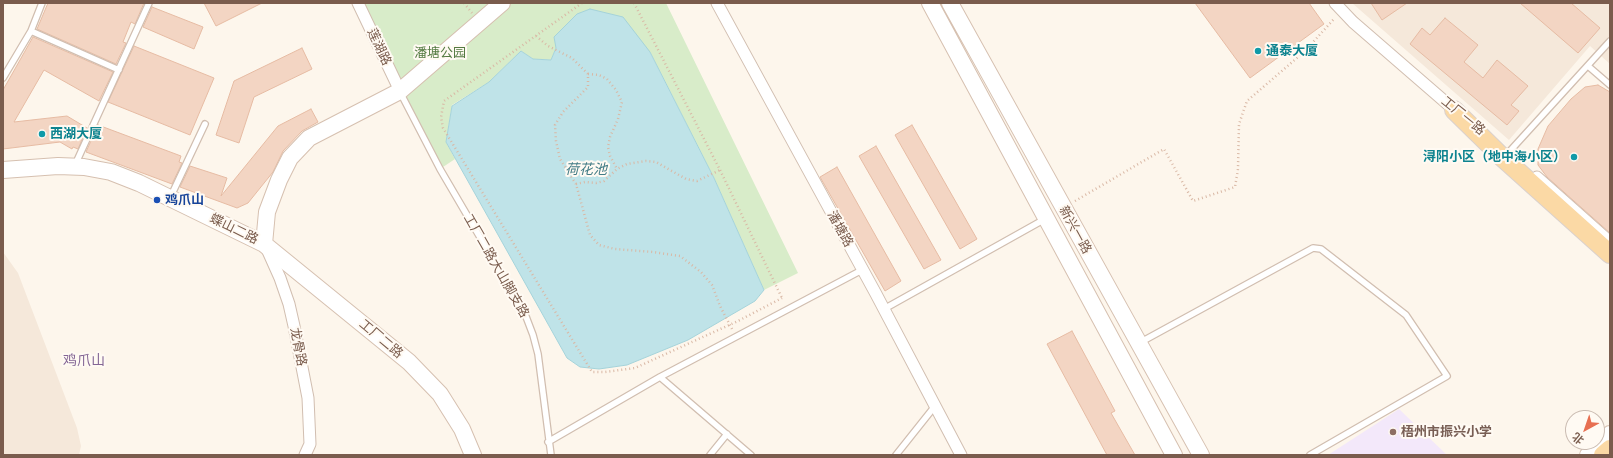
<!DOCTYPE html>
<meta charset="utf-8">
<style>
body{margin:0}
#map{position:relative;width:1613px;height:458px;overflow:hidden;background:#fdf6ec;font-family:Montserrat,"Noto Sans SC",sans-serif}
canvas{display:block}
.frame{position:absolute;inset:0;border:4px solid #7a5c4d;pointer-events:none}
.north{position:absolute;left:1565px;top:410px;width:40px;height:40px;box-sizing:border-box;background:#fffaf3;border:1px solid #cabbb1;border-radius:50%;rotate:220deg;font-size:11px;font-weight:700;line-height:16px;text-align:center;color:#7a5c4d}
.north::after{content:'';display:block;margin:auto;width:14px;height:18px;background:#e76f51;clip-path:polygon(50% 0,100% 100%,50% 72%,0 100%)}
</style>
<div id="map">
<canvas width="1613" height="458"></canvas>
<div class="frame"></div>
<div class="north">北</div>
</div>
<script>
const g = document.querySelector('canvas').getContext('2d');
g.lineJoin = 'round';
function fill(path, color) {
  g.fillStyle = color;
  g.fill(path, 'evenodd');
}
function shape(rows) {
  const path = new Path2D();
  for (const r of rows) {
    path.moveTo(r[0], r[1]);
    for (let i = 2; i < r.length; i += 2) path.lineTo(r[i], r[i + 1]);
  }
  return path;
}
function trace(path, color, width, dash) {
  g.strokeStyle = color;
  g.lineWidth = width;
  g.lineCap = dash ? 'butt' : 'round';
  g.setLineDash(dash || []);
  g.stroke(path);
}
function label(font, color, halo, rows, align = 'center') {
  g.font = font + ' Montserrat,"Noto Sans SC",sans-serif';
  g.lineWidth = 4;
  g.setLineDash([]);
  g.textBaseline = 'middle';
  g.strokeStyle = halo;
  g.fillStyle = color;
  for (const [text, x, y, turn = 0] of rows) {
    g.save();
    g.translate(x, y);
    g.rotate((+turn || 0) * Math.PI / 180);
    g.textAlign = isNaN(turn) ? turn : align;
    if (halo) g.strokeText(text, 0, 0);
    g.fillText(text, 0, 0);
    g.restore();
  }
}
fill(shape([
 [1352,3,1610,3,1610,64,1590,46,1509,140],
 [3,252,18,273,77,428,81,446,79,455,3,455]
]), '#f5e8da');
fill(shape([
 [1399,409,1447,455,1328,455]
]), '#f3e8fa');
fill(shape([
 [358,3,666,3,798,273,764,290,714,178,650,52,556,48,551,60,533,59,521,51,489,82,452,105,446,142,455,159,440,169]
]), '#d8ecc9');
const water = shape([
 [590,9,623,17,650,52,714,178,764,290,755,301,688,340,627,365,599,369,580,367,567,358,446,142,452,106,489,82,521,51,533,59,551,60,556,48,554,37,577,14,590,9]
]);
fill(water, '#bfe3e8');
trace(water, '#a5d3da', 1);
const building = shape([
 [48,3,144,3,135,24,131,22,123,42,126,43,116,64,37,29,48,3],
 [204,3,262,3,216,26,204,3],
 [1195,3,1309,3,1324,24,1250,78,1195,3],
 [1371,3,1407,3,1382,20,1371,3],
 [1520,3,1571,3,1600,28,1578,53,1520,3],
 [152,7,203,27,194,49,143,27,152,7],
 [1445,18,1478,45,1464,62,1483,78,1497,60,1528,86,1511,105,1519,111,1507,125,1410,44,1422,28,1430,35,1445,18],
 [33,37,113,72,99,101,44,70,14,122,67,116,87,128,78,149,73,147,72,149,60,142,3,149,3,90,33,37],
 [134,46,214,78,190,135,108,102,134,46],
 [302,48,312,69,254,97,239,143,216,135,234,81,302,48],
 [1598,85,1610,92,1610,233,1547,177,1538,165,1538,149,1548,126,1571,99,1585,87,1598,85],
 [311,109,318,122,302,131,283,151,273,172,248,203,237,208,180,187,190,166,227,178,221,196,278,126,311,109],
 [98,125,181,156,179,162,182,163,172,184,86,152,98,125],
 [912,125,977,239,960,249,895,135,912,125],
 [876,146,941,260,924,269,859,156,876,146],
 [837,167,901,281,885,291,820,177,837,167],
 [1072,331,1115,411,1111,413,1135,455,1107,455,1047,344,1072,331]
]);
fill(building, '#f3d5c3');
trace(building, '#e6bba3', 1);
const lane = shape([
 [31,31,119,70],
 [1588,66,1610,85],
 [3,78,31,31,42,3],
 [400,92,440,169,525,314,533,335,538,354,551,455],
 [1509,152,1610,41],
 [75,165,149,3],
 [171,196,205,124],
 [884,309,1045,219],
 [1141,342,1313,248,1321,249,1406,315,1447,376,1310,455],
 [660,377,751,455],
 [548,442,660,377,862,270],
 [710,455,727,434],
 [896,455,935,406]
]);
const street = shape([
 [358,3,400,91],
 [717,3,876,294,961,455],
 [1335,3,1353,22,1458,113],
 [1537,177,1610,242],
 [267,249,280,278,289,304,294,326,308,398,310,444,305,455]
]);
const secondary = shape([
 [930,3,1174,455],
 [950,3,1201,455],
 [3,170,58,166,84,167,111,172,139,183,264,244,409,362,440,394,462,429,473,455],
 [264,244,267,212,279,180,290,158,309,138,400,91,502,3],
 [1588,455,1610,434]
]);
const primary = shape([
 [1454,110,1503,158,1610,254],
 [1603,455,1610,449]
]);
trace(lane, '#d1beb0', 8);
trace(street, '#d1beb0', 13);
trace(secondary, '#d6c0b0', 18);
trace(primary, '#dad1cd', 20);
trace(shape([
 [464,3,472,13],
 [582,3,444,101,441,117,443,128,592,372,605,372,635,368,738,321,782,298],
 [634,3,720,170,782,298],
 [536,36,548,46,572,58,588,74,588,87,563,112,555,125,556,141,560,159,576,184,590,235,599,245,615,249,653,252,680,256,701,272,712,285,720,306,732,329],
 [588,74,599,75,607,79,616,90,622,102,618,119,610,137,608,147,610,156,617,169],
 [576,184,585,182,596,183,604,181,617,169,627,164,646,161,656,162,686,179,697,181,720,170],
 [1075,201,1164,149,1193,201,1235,187,1238,169,1239,124,1247,101,1305,51,1334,19]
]), '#d9b8a5', 2.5, [1, 3]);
trace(lane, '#fff', 5.5);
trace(street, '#fff', 11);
trace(secondary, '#fff', 16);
trace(primary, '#fbd9a5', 18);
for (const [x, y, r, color] of [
 [1258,51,4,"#0f9aa8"],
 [42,134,4,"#0f9aa8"],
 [1574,157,4,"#0f9aa8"],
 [157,200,4,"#1a4fb4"],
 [1393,432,4,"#8d6e63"]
]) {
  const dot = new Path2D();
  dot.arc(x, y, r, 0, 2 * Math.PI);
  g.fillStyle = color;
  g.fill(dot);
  trace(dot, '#fffaf3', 1.5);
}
label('13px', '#7a5c4d', '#fffaf3', [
 ["莲湖路",379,47,65],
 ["工厂一路",1463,116,39],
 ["蝶山二路",234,229,26],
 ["潘塘路",840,229,61],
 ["新兴一路",1075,230,61],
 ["工厂二路大山脚支路",496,266,60],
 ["工厂二路",381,339,40],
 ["龙骨路",298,347,79]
]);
label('bold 13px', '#0d838f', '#fffaf3', [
 ["通泰大厦",1266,51],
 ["西湖大厦",50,134],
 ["浔阳小区（地中海小区）",1566,157,"right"]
], 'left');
label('13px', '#537a41', '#fffaf3', [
 ["潘塘公园",440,53]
]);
label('bold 13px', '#164399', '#fffaf3', [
 ["鸡爪山",165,200]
], 'left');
label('bold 13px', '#785e54', '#fffaf3', [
 ["梧州市振兴小学",1401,432]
], 'left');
label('italic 14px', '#437c86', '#fffaf3', [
 ["荷花池",586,170]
]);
label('14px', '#846695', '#fffaf3', [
 ["鸡爪山",84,361]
]);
</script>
